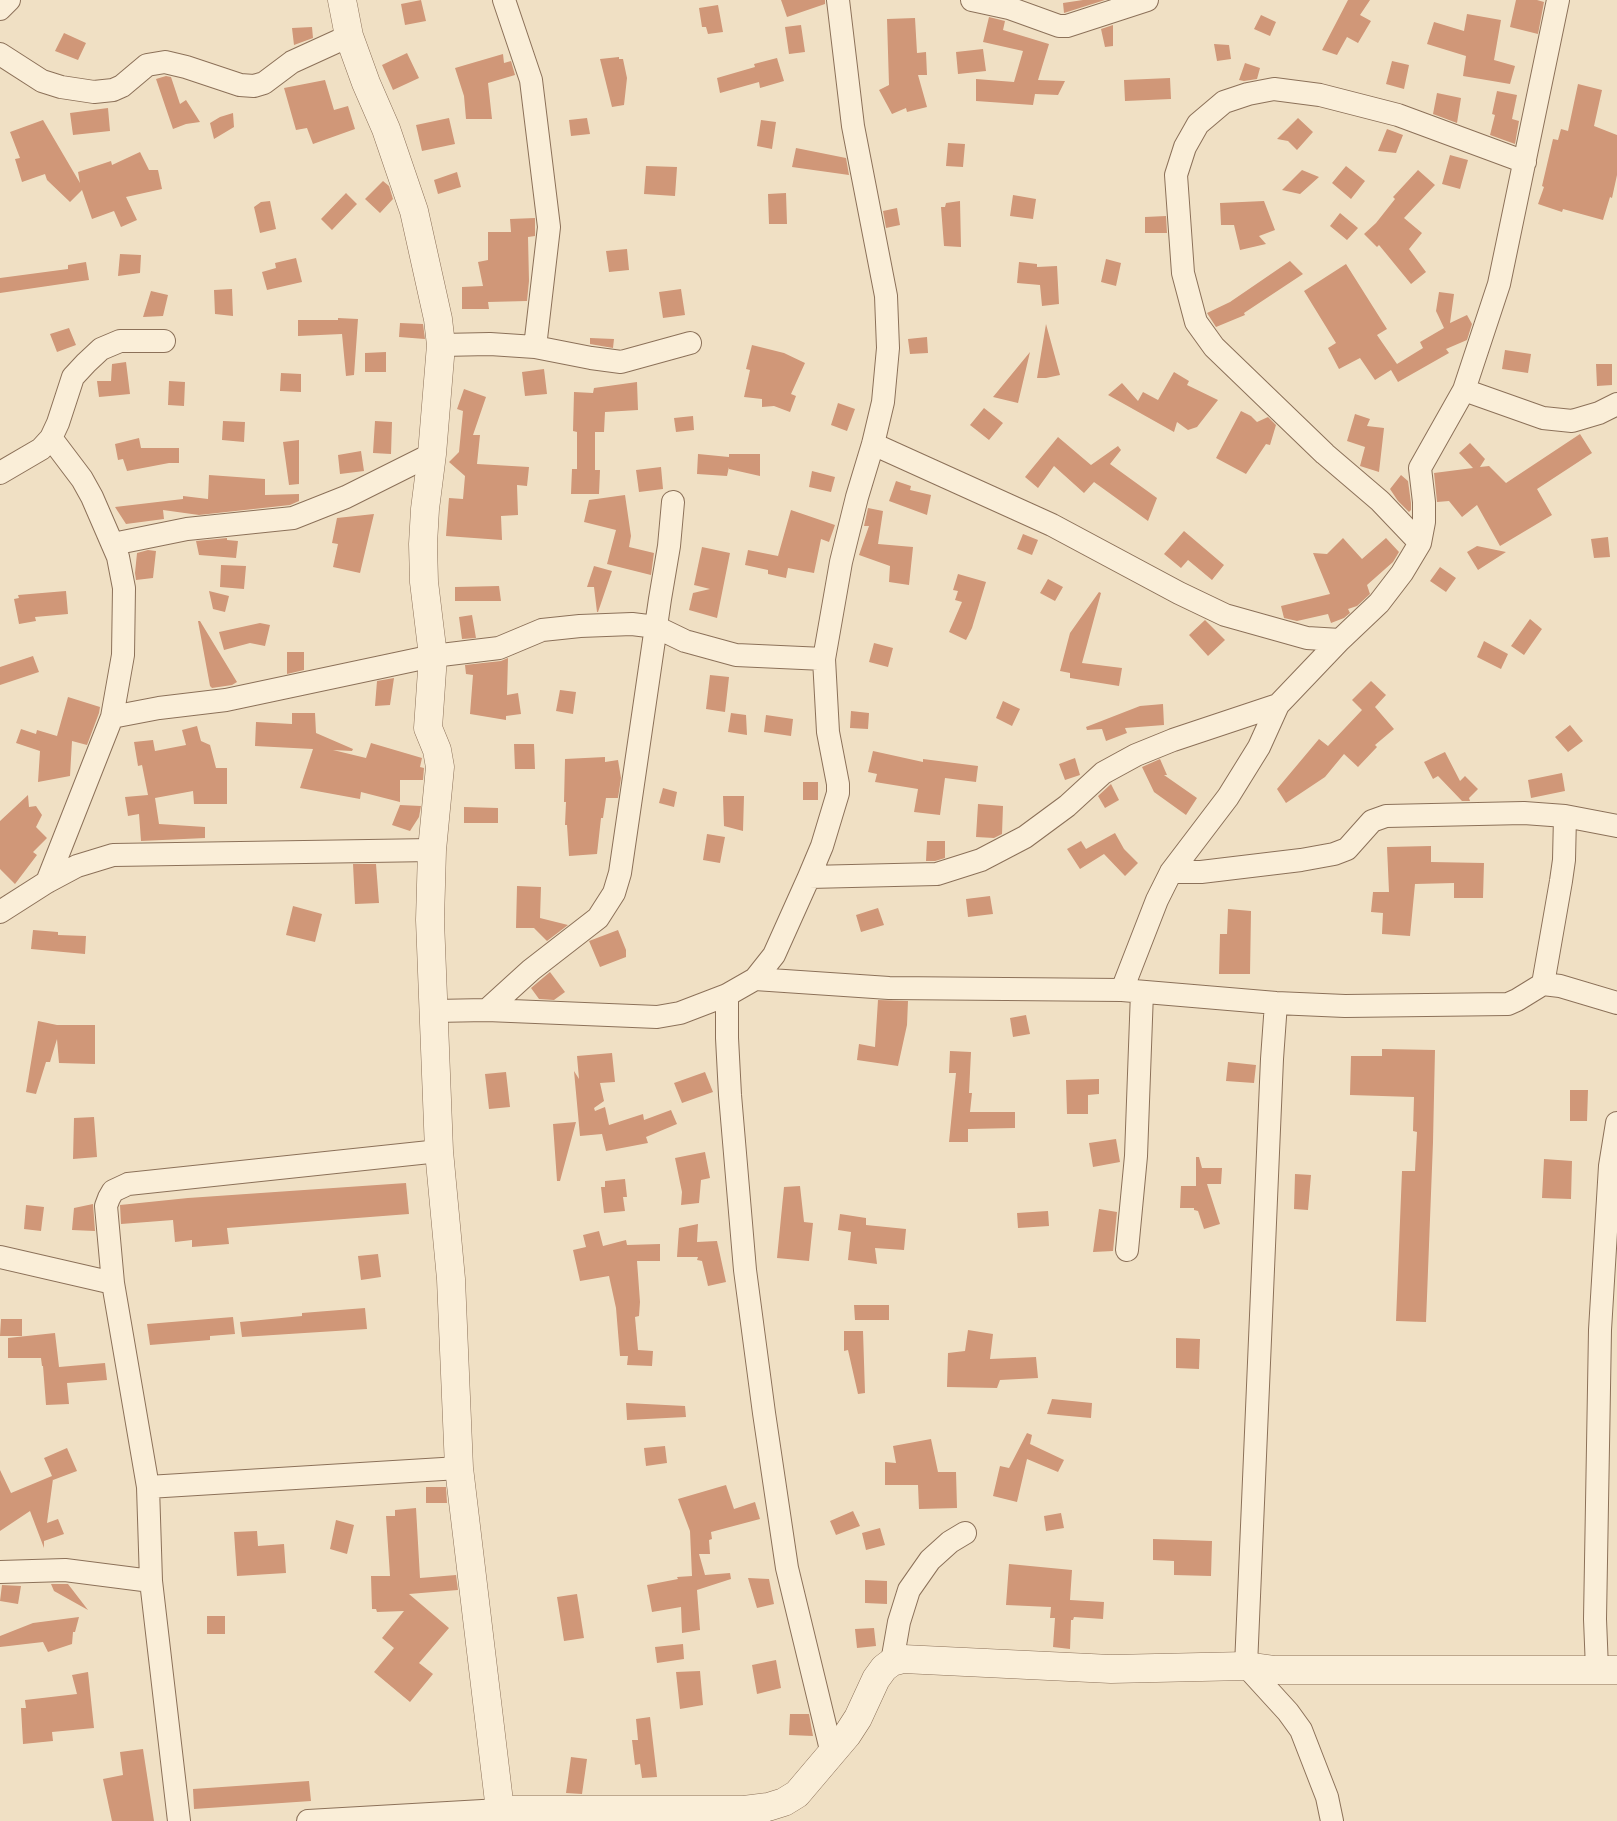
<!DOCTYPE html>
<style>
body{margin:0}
canvas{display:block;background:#f0e0c4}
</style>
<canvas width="1617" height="1821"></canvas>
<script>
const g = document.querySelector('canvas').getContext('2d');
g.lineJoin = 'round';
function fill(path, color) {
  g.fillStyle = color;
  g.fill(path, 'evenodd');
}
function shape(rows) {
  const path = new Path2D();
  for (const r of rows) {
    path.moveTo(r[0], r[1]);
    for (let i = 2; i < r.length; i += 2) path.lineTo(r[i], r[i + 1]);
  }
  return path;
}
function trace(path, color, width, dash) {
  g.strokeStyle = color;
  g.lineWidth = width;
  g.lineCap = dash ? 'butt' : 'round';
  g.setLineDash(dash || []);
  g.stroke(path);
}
fill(shape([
 [421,0,426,21,405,25,401,4],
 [781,0,825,0,825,4,787,17],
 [1083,0,1105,0,1064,13,1063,3],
 [1348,0,1370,0,1360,15,1371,21,1358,43,1347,37,1337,55,1322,50],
 [1516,0,1537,0,1544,2,1538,34,1510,27],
 [718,5,723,32,708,34,706,27,702,27,699,8],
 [1467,14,1501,20,1494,60,1515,66,1510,84,1463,76,1466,56,1427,44,1434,22,1464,31],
 [1261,15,1276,22,1270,36,1254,29],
 [989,17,1005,21,1003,30,1049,44,1038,80,1065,81,1058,95,1035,94,1033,105,976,101,976,79,1014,82,1023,51,983,42],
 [915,18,917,53,926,52,927,75,918,75,927,107,907,112,906,108,892,114,879,90,889,85,887,19],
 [801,25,805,52,789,54,785,27],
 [1113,25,1113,46,1105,47,1101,29],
 [312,27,313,38,294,45,292,28],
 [64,33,86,43,78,60,55,51],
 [1214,44,1229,45,1231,59,1217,61],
 [983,49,986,71,958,74,956,52],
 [407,53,419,78,393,90,382,65],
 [503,54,504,63,511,61,515,75,488,83,492,119,466,119,464,96,455,68],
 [619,57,619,59,623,59,627,78,624,105,612,107,600,59],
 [777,58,784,81,760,88,759,82,720,93,717,78,755,67,754,64],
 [1392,61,1409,65,1404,89,1386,84],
 [1245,63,1260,68,1257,79,1244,81,1239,80],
 [166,76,171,77,180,104,186,100,200,122,186,124,173,129,156,79],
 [1170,78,1171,99,1125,101,1124,80],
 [325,80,334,110,348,106,355,129,313,144,307,128,296,130,284,88],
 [1578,84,1602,90,1594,126,1617,135,1617,175,1612,198,1610,197,1603,220,1563,209,1562,212,1538,204,1544,187,1542,186,1553,139,1558,140,1561,129,1568,131],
 [1497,91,1517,95,1512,119,1519,121,1515,144,1490,135,1495,115,1492,114],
 [1437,93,1461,98,1457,123,1433,114],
 [108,108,110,131,73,135,70,113],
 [233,113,234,127,214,139,210,123,220,117],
 [449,118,455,144,422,151,416,125],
 [587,118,590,134,571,136,569,120],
 [1298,118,1313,132,1297,150,1288,141,1277,139],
 [43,120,80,183,78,172,111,161,112,165,140,152,149,170,158,170,162,189,126,197,137,220,121,227,114,211,92,219,82,190,70,202,47,180,45,174,22,182,15,159,20,158,10,132],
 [761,120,776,122,772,149,757,146],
 [1387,129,1403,135,1396,153,1378,151],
 [948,143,965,144,963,167,946,166],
 [796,148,846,158,849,175,792,167],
 [1450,155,1468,160,1460,189,1442,184],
 [646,166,677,167,675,196,644,194],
 [1346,166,1365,181,1351,199,1332,183],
 [1302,170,1319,177,1300,194,1282,190],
 [1418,170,1435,185,1404,218,1422,233,1409,249,1426,272,1411,284,1379,245,1377,247,1364,234,1376,223,1395,199,1393,197],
 [457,172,461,187,438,194,434,180],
 [383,181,389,186,393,199,380,213,365,199],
 [346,193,357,204,332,230,321,219],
 [786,193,787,224,769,224,768,194],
 [1013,195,1036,199,1033,219,1010,216],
 [270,201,276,229,260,233,254,207,261,202],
 [960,201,961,247,944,246,941,207,945,207,946,203],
 [1264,201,1275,230,1259,236,1266,244,1240,250,1234,225,1221,225,1220,203],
 [897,208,900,225,886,228,883,211],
 [1340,213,1358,228,1347,240,1330,226],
 [1166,216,1167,233,1145,233,1145,217],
 [535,218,535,236,528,237,529,281,527,301,488,302,489,309,462,309,462,287,483,286,478,262,488,260,488,232,511,232,510,219],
 [627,249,629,270,609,272,606,251],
 [120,254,141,255,140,273,118,276],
 [296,258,302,282,267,290,262,272,276,268,275,263],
 [1106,259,1121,263,1116,286,1101,282],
 [1290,261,1303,274,1244,313,1245,315,1216,327,1207,313,1230,302],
 [86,262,89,280,0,293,0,278,68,269,68,265],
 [1019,262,1037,264,1037,267,1057,266,1059,304,1042,306,1040,285,1017,283],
 [1346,264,1387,329,1377,335,1397,364,1423,348,1420,342,1444,328,1436,311,1439,292,1454,294,1450,323,1467,315,1472,324,1467,340,1446,349,1449,353,1398,382,1391,370,1375,380,1360,358,1339,369,1328,348,1336,343,1304,291],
 [232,289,233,316,215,314,214,290],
 [681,289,685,315,663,318,659,292],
 [151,291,168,295,163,316,143,317],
 [338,318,358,319,354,375,346,376,342,334,298,336,298,320,338,320],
 [400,323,423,324,425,339,399,337],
 [1046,324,1060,375,1046,378,1037,378],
 [69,328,76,345,57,352,50,334],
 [927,337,928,353,910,354,908,339],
 [590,338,614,339,613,348,590,344],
 [752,345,784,353,805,363,791,394,796,396,790,412,774,406,762,407,762,399,744,397,750,370,746,369],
 [1505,350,1531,354,1528,373,1502,369],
 [386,352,386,372,365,372,365,353],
 [1030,352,1018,403,993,397],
 [126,362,130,394,99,397,97,381,111,381,112,364],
 [1596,364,1612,364,1612,385,1597,386],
 [544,369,547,394,525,396,522,372],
 [1174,372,1189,381,1187,385,1218,400,1197,427,1188,430,1177,422,1174,432,1108,395,1122,383,1138,401,1143,392,1158,400],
 [281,373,301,374,301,392,280,391],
 [169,381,185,382,184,406,168,405],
 [637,382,638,410,605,412,604,432,595,432,595,470,600,470,599,494,571,494,572,469,577,469,577,432,573,431,574,392,593,393,594,388],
 [464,389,486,397,473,435,480,435,477,464,529,467,527,486,517,485,518,515,501,516,502,540,446,536,449,498,463,499,465,476,449,462,459,452,463,411,457,409],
 [838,403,855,409,847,431,831,425],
 [984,408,1003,423,989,440,970,425],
 [1241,411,1251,416,1257,422,1268,417,1276,425,1270,445,1266,444,1246,474,1216,458],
 [1355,414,1370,419,1367,426,1384,428,1379,472,1360,466,1365,447,1347,441],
 [693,416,694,430,676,432,674,418],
 [223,421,245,422,244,442,222,440],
 [375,421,392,422,391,454,373,453],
 [1580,434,1592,453,1537,489,1552,515,1500,546,1477,505,1462,517,1449,501,1437,502,1434,473,1473,468,1459,453,1470,443,1485,459,1480,467,1489,466,1506,483],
 [1058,437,1091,465,1118,446,1121,450,1110,464,1157,498,1148,521,1094,482,1084,493,1054,466,1038,488,1025,477],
 [139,438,141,448,179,448,179,463,169,463,127,471,123,459,118,460,115,444],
 [299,440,299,484,289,485,283,442],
 [361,451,364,471,340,474,338,455],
 [698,454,729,457,729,454,760,454,760,476,729,469,729,467,727,476,697,474],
 [661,467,663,489,639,492,636,470],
 [812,471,835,477,831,492,809,487],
 [209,475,265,479,265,495,299,494,299,501,290,505,199,515,163,510,164,519,126,524,115,507,183,499,183,496,208,499],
 [1401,475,1408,481,1411,503,1411,510,1409,512,1398,501,1390,489],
 [896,481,911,486,910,490,931,495,927,515,889,501],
 [625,495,631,536,629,547,654,553,651,575,607,564,616,530,584,522,589,500],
 [868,508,883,511,878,544,913,547,909,585,889,582,890,566,859,555,869,526,864,526],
 [791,510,835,525,829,542,821,539,814,573,788,568,786,578,768,574,768,570,745,565,748,550,778,556],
 [374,514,360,573,333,567,338,544,332,543,337,518],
 [1184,531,1224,565,1212,580,1188,560,1181,568,1164,554],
 [1023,534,1038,540,1032,555,1017,549],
 [1608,537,1610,557,1594,558,1591,539],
 [227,538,227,540,238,541,236,558,199,555,196,541],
 [1343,538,1362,559,1386,538,1399,552,1393,562,1367,585,1370,594,1357,606,1348,609,1350,613,1344,618,1331,623,1328,614,1297,621,1284,618,1281,606,1330,594,1313,553,1327,554],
 [1477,546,1506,552,1478,570,1467,552],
 [702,547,730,553,717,618,689,610,693,593,710,589,694,585],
 [148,550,156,551,153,578,136,580,135,573,137,553],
 [221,565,246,566,244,589,220,587],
 [594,566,612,571,598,612,597,612,594,587,587,587],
 [1440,567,1456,578,1446,592,1430,581],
 [958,574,986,582,972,628,966,640,949,632,962,602,955,600,958,591,953,590],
 [1048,579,1063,587,1055,601,1040,593],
 [499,586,501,601,455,601,455,587],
 [66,591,68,614,35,617,36,621,19,624,14,599,19,598,18,595],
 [209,591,229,596,225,612,213,609],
 [1099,592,1101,593,1082,663,1122,668,1119,686,1070,678,1070,673,1060,671,1070,633],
 [472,615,476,638,462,639,459,617],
 [1530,619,1542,629,1524,655,1511,646],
 [1205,620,1225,640,1208,656,1189,635],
 [198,621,200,621,237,682,232,685,212,688,210,686],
 [260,623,270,625,265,646,250,643,224,650,219,632],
 [1484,641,1508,654,1501,669,1477,657],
 [874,643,893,648,888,667,869,662],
 [287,652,304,652,304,670,287,674],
 [33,656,39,672,0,685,0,667],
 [508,658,507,695,518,693,521,714,506,716,506,720,470,714,473,675,466,674,465,665,501,661],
 [710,675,729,677,725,712,706,709],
 [394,678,390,705,375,706,377,681],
 [1371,681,1386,695,1375,707,1394,729,1375,745,1377,747,1358,767,1344,754,1325,777,1286,803,1277,789,1319,739,1328,746,1362,710,1352,700],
 [560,690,576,692,573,714,556,711],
 [68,697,100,707,99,713,87,745,72,741,70,776,38,782,40,751,16,743,21,729,36,734,37,730,57,736],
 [1003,701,1020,709,1012,726,996,718],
 [1163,704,1164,725,1125,728,1127,733,1106,741,1102,729,1087,730,1086,727,1140,706],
 [851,711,869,713,868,729,850,728],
 [292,713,315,713,316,733,353,749,352,751,333,750,366,758,371,743,422,758,420,767,424,768,423,780,400,780,400,802,361,792,360,799,300,788,313,749,255,746,256,722,292,724],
 [731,713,746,715,747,735,728,732],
 [766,715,793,719,791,736,764,732],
 [1570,725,1583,741,1568,752,1555,737],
 [197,726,201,741,210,745,216,768,227,768,227,804,194,804,193,791,155,798,159,824,205,827,205,838,141,841,139,814,128,816,125,797,148,795,142,765,138,766,134,742,153,740,155,751,186,745,182,730],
 [514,744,534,744,535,769,515,769],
 [873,751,923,762,923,759,978,766,976,782,945,778,940,815,914,812,918,789,875,782,877,774,868,772],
 [1445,752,1460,781,1465,776,1478,789,1469,798,1470,801,1462,801,1438,776,1433,779,1424,762],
 [605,757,605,762,618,760,621,778,618,798,606,798,603,818,601,818,597,854,569,856,567,825,565,825,566,802,564,802,565,759],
 [1075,758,1080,775,1065,780,1059,764],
 [1160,759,1167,775,1164,775,1197,798,1186,815,1154,792,1142,767],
 [1562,773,1565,791,1531,798,1528,780],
 [803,782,818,782,818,800,803,800],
 [1111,784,1119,800,1105,808,1098,796],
 [663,788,677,792,674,807,659,803],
 [28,795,29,807,36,806,42,815,36,827,47,838,33,852,37,855,15,884,0,869,0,821],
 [723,796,744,796,743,831,724,826],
 [978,804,1003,806,1002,834,994,838,976,837],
 [400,805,421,806,419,817,410,831,392,825],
 [464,807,498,808,498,823,464,823],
 [1115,833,1124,849,1138,863,1125,876,1104,854,1080,869,1067,849,1081,841,1086,849],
 [707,834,725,837,720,863,703,860],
 [927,841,945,841,945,858,935,861,926,861],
 [1431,846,1431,862,1484,863,1483,898,1454,898,1454,883,1415,884,1410,936,1382,934,1383,913,1371,912,1373,892,1389,892,1387,847],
 [353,864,376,864,379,903,355,904],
 [517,886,541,887,540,918,568,925,547,941,534,928,516,928],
 [990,896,993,914,968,917,966,899],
 [293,906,322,914,315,942,286,935],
 [878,908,884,925,861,932,856,915],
 [1228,909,1251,911,1250,974,1219,974,1220,934,1227,934],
 [33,930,58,932,58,935,86,936,85,954,31,949],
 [618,930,626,950,626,957,600,967,589,941],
 [550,972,565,992,554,1000,539,999,531,988],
 [878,1000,908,1001,907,1025,898,1066,857,1060,859,1044,875,1047],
 [1026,1015,1030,1034,1013,1037,1010,1018],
 [38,1021,57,1025,95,1025,95,1064,59,1063,57,1039,50,1062,46,1062,36,1094,26,1092],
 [1382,1049,1435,1050,1433,1142,1426,1322,1396,1321,1402,1171,1415,1171,1417,1132,1413,1131,1414,1097,1350,1095,1351,1056,1382,1056],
 [950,1051,971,1052,969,1093,972,1093,970,1112,1015,1112,1015,1128,968,1129,968,1142,949,1142,956,1073,949,1073],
 [612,1053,615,1082,600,1083,604,1101,594,1108,595,1111,605,1107,609,1125,643,1114,644,1120,671,1110,677,1124,646,1137,648,1143,606,1151,602,1134,580,1136,574,1071,579,1079,577,1056],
 [1228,1062,1256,1065,1254,1083,1226,1081],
 [506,1072,510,1107,489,1109,485,1074],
 [705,1072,713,1092,682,1103,674,1083],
 [1099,1079,1099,1094,1088,1095,1088,1114,1067,1114,1066,1080],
 [1570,1090,1588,1090,1587,1121,1570,1121],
 [94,1117,97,1157,73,1159,74,1118],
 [576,1122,560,1181,557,1181,553,1124],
 [1116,1139,1120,1162,1093,1167,1089,1143],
 [705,1152,710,1178,701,1180,699,1203,681,1205,682,1192,675,1158],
 [1196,1157,1199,1157,1202,1168,1222,1168,1221,1184,1207,1184,1220,1224,1204,1229,1198,1211,1194,1210,1194,1208,1180,1208,1181,1186,1196,1186],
 [1544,1159,1572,1161,1571,1199,1542,1198],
 [1295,1174,1311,1175,1308,1210,1294,1209],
 [625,1179,627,1197,623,1197,625,1211,604,1213,601,1187,605,1187,605,1181],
 [406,1183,409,1214,227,1228,229,1244,192,1247,192,1240,175,1242,173,1220,121,1224,120,1205,188,1198],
 [800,1186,804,1222,813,1223,809,1261,777,1258,784,1187],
 [93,1204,95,1231,72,1230,74,1208],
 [26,1205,44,1207,41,1231,24,1229],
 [1099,1209,1117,1212,1113,1251,1093,1252],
 [1048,1211,1049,1226,1018,1228,1017,1213],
 [840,1214,866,1218,866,1225,906,1229,904,1250,875,1248,877,1264,848,1260,851,1232,838,1230],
 [698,1224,697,1242,717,1241,726,1282,708,1286,702,1261,697,1260,698,1257,677,1257,679,1228],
 [599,1231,603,1246,626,1240,627,1245,660,1244,660,1261,637,1261,640,1302,639,1316,635,1317,638,1350,653,1351,652,1366,627,1365,628,1356,620,1356,616,1308,609,1276,580,1281,573,1250,586,1247,583,1235],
 [378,1254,381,1277,361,1280,358,1256],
 [854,1305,889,1305,889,1320,855,1320],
 [365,1308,367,1329,242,1337,240,1322,302,1316,302,1313],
 [233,1317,235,1334,210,1336,210,1340,150,1345,147,1324],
 [1,1319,22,1319,22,1336,0,1336],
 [968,1330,993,1334,990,1359,1036,1357,1038,1378,1000,1380,997,1388,947,1387,948,1353,965,1351],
 [844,1331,863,1331,865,1393,858,1394,848,1350,844,1351],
 [55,1333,59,1367,105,1363,107,1380,67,1383,69,1404,46,1405,43,1366,42,1366,41,1358,8,1358,8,1338],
 [1176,1338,1200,1339,1199,1369,1176,1368],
 [1052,1399,1092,1403,1091,1418,1047,1414],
 [626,1403,685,1406,686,1417,627,1420],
 [1027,1433,1032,1435,1030,1444,1064,1460,1058,1472,1027,1459,1017,1502,993,1496,1000,1466,1009,1468],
 [931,1439,938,1472,956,1472,957,1508,919,1509,918,1485,885,1485,885,1462,896,1463,893,1446],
 [665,1446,667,1463,646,1466,644,1448],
 [67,1448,77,1471,53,1480,53,1479,47,1523,58,1519,64,1534,44,1541,44,1548,30,1511,0,1531,0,1470,11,1493,52,1476,44,1458],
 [726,1485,734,1509,755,1502,760,1519,711,1532,712,1539,709,1540,710,1554,699,1554,705,1575,730,1573,731,1579,697,1590,700,1630,682,1633,681,1607,652,1612,647,1585,678,1579,677,1577,692,1576,690,1531,678,1499],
 [426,1487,446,1487,447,1503,426,1503],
 [416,1508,420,1578,456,1575,458,1590,409,1594,449,1628,419,1663,433,1674,410,1702,374,1672,394,1648,382,1638,404,1611,377,1612,376,1609,372,1609,371,1576,390,1576,386,1516,395,1516,395,1510],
 [853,1511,860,1526,836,1535,830,1521],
 [1061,1513,1064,1528,1046,1531,1044,1516],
 [336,1520,354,1525,347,1554,330,1549],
 [880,1528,885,1545,866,1550,862,1533],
 [257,1531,258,1546,284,1544,286,1573,237,1576,234,1532],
 [1153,1539,1212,1541,1211,1576,1174,1575,1174,1561,1153,1560],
 [1009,1564,1072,1570,1070,1600,1104,1602,1103,1619,1074,1617,1073,1620,1071,1620,1070,1649,1053,1647,1055,1618,1050,1618,1051,1607,1006,1605],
 [748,1578,769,1579,774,1604,757,1608],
 [865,1580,887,1581,887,1604,865,1603],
 [51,1584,68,1584,88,1610,54,1591],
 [2,1585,21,1586,18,1604,0,1601],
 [577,1594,584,1638,564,1641,557,1597],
 [207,1616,225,1616,225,1634,207,1634],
 [79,1617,75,1632,73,1632,72,1644,48,1652,43,1642,0,1647,0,1636,33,1623],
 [874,1628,876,1646,857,1648,855,1629],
 [683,1644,684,1659,657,1663,655,1647],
 [776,1660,781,1688,757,1694,752,1665],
 [700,1671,703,1705,680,1709,676,1672],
 [88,1672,94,1728,52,1732,53,1741,23,1744,21,1708,26,1708,25,1700,77,1694,72,1675],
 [790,1714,809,1714,813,1736,789,1735],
 [650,1717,657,1777,642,1778,640,1764,635,1765,632,1740,638,1740,636,1719],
 [143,1749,154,1821,112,1821,103,1779,123,1775,120,1752],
 [571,1757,587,1759,582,1794,566,1793],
 [309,1781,311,1801,194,1809,193,1789]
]), '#d09778');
const minor = shape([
 [504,0,531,80,549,227,535,347],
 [838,0,853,126,886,296,888,348,883,402,873,444,857,497,841,562,824,659,828,732,838,784,838,793,822,846,809,877,937,874,981,860,1025,837,1067,806,1103,773,1136,755,1173,740,1278,705],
 [972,0,1009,8,1059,26,1067,26,1147,0],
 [0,9,9,0],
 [0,54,42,81,61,87,94,92,113,90,122,86,147,65,165,62,186,67,240,85,254,86,264,83,292,62,349,36],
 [441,345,490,344,535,347,591,358,621,362,690,343],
 [1464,390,1543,418,1572,421,1599,413,1617,404],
 [873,444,1052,525,1179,593,1225,615,1307,638,1340,640],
 [0,473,41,449,51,438,58,423,73,377,86,363,101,349,120,341,164,341],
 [1420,543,1380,501,1325,454,1214,347,1196,322,1183,273,1176,175,1185,147,1198,124,1224,102,1248,94,1274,89,1320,95,1398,115,1525,162],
 [113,544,187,529,293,518,346,497,432,454],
 [112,717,159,708,226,700,433,656,499,648,542,630,580,626,632,624,656,627,685,641,736,655,824,659],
 [1171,872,1201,872,1301,860,1334,854,1347,849,1372,821,1386,816,1524,813,1565,816,1617,826],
 [47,882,112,717,123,655,124,588,118,557,92,497,82,479,51,438],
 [0,912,47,882,77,866,113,855,432,850],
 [755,979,889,988,1122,990,1276,1003,1345,1006,1508,1004,1517,1000,1543,984,1560,986,1617,1003],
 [1543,984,1561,881,1564,860,1565,816],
 [1122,990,1157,900,1171,872,1228,797,1259,747,1278,705,1340,640,1379,603,1402,573,1420,543,1424,522,1424,502,1420,468,1464,390,1499,284,1558,0],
 [727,995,727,1038,730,1095,745,1270,764,1413,787,1568,832,1754],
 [1276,1003,1272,1059,1246,1666,1288,1712,1301,1730,1327,1797,1332,1821],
 [487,1010,531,970,598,918,614,893,620,873,660,599,669,546,673,502],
 [434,1011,487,1010,657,1017,680,1013,727,995,755,979,774,955,809,877],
 [1127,1250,1136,1156,1142,992],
 [0,1257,113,1283],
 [148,1487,459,1468],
 [0,1572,65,1570,151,1581],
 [892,1662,899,1622,909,1590,930,1560,950,1542,965,1533],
 [1597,1669,1595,1619,1600,1330,1610,1166,1617,1123],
 [179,1821,151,1581,148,1487,113,1283,106,1206,109,1198,113,1191,128,1184,439,1151],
 [308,1821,500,1810,501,1821]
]);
const tertiary = shape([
 [342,0,349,36,366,83,386,129,414,211,438,319,441,345,432,454,425,509,423,544,424,582,433,656,428,728,437,750,440,767,432,850,430,920,439,1151,451,1279,459,1468,500,1810,744,1810,768,1807,784,1802,797,1794,847,1735,858,1718,876,1679,884,1668,892,1662,903,1659,1111,1669,1246,1666,1275,1670,1617,1670]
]);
trace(minor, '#8c7159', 24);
trace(tertiary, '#8c7159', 29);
trace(minor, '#faeed8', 22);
trace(tertiary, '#faeed8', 28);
</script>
